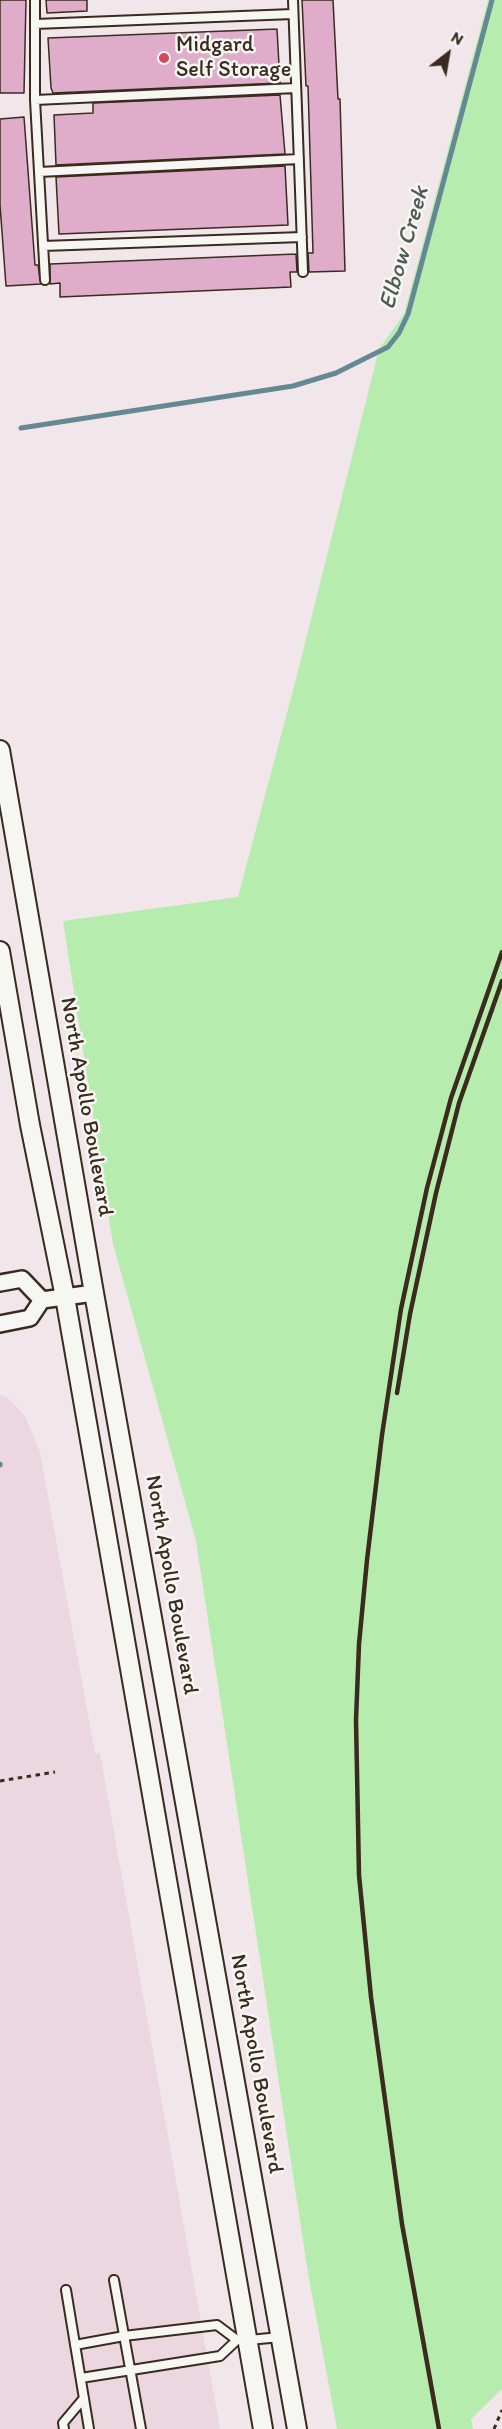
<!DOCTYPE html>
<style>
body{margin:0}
#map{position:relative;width:502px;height:2429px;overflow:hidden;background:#f1e7ea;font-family:Itim,sans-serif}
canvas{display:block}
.north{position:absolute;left:418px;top:24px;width:60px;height:60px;-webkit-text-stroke:4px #f6f6f2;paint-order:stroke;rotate:31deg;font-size:16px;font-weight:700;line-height:24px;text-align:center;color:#3b2a1e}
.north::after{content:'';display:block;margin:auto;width:21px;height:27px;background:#3b2a1e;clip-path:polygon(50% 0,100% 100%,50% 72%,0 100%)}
</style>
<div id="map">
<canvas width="502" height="2429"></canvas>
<div class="north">N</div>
</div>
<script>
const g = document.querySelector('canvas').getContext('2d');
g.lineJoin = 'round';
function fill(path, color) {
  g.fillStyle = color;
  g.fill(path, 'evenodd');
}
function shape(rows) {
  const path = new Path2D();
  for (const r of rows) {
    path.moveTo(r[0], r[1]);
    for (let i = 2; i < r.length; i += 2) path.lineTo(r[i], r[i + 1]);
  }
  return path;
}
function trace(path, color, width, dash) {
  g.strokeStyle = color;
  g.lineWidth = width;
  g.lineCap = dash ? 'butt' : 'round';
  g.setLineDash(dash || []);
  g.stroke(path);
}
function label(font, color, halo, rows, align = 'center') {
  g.font = font + ' Itim,sans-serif';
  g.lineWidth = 5;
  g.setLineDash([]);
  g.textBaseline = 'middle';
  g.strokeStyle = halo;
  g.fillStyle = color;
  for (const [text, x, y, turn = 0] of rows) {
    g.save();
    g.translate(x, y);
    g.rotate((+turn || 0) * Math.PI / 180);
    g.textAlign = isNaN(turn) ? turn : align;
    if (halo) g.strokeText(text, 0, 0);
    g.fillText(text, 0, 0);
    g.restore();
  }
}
fill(shape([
 [0,1395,8,1398,25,1416,40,1452,95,1753,100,1753,220,2429,0,2429]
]), '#ecd6e0');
fill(shape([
 [488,0,502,0,502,2389,471,2419,473,2429,337,2429,308,2273,196,1541,113,1244,63,921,238,897,296,679,379,349,404,314]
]), '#b6ecae');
trace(shape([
 [21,428,293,386,336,373,388,347,399,333,408,314,492,0],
 [0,1465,0,1464]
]), '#658994', 5);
const building = shape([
 [0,0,26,0,24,93,0,93,0,0],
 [46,0,87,0,87,11,47,13,46,0],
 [302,0,333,0,338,99,340,99,345,271,309,272,308,253,313,253,308,86,306,86,302,0],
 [277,29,280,83,53,93,51,88,48,38,277,29],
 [280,95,285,154,56,165,54,115,93,113,93,103,280,95],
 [24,117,35,265,38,265,41,284,6,286,0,205,0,119,24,117],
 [285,166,288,225,59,234,56,177,285,166],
 [296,254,297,272,290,272,291,287,60,297,60,283,50,284,50,264,296,254]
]);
fill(building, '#dfadca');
trace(building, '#3b2a1e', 1.5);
const service = shape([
 [35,0,35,100,45,280],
 [293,0,303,272],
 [35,24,293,14],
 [35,100,296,88],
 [39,172,299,159],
 [43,246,302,237],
 [114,2280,141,2429],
 [66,2290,89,2429],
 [249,2340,280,2337],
 [75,2345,124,2336,217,2325,237,2340,220,2356,81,2378],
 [64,2429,63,2423,84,2398]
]);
const minor = shape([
 [0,1283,22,1279,42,1300],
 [42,1300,94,1293],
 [0,1324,30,1318,42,1300]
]);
const tertiary = shape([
 [0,750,94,1293,297,2429],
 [0,951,30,1125,65,1297,263,2429]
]);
trace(service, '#3b2a1e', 12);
trace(minor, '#3b2a1e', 20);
trace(tertiary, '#3b2a1e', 22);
trace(shape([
 [0,1781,55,1772],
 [494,2429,502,2410]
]), '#3b2a1e', 3, [4.5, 4.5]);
trace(service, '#f6f6f2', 8);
trace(minor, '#f6f6f2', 15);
trace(tertiary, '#f6f6f2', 18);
trace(shape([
 [397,1393,410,1314,436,1193,459,1103,502,981],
 [439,2429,402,2224,371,1997,359,1875,356,1720,359,1644,367,1560,382,1435,401,1309,427,1188,451,1098,502,952]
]), '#3b2a1e', 4.5);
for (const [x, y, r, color] of [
 [164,58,6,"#d1495b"]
]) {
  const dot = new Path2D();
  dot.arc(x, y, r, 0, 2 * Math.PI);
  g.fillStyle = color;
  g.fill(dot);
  trace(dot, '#f6f6f2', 2);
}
label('22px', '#3b2a1e', '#f6f6f2', [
 ["Midgard",176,45],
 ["Self Storage",176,70]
], 'left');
label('22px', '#3b2a1e', '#f6f6f2', [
 ["North Apollo Boulevard",86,1107,80],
 ["North Apollo Boulevard",171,1585,80],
 ["North Apollo Boulevard",256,2064,80]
]);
label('italic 24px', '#505959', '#f6f6f2', [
 ["Elbow Creek",405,248,-74]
]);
</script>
